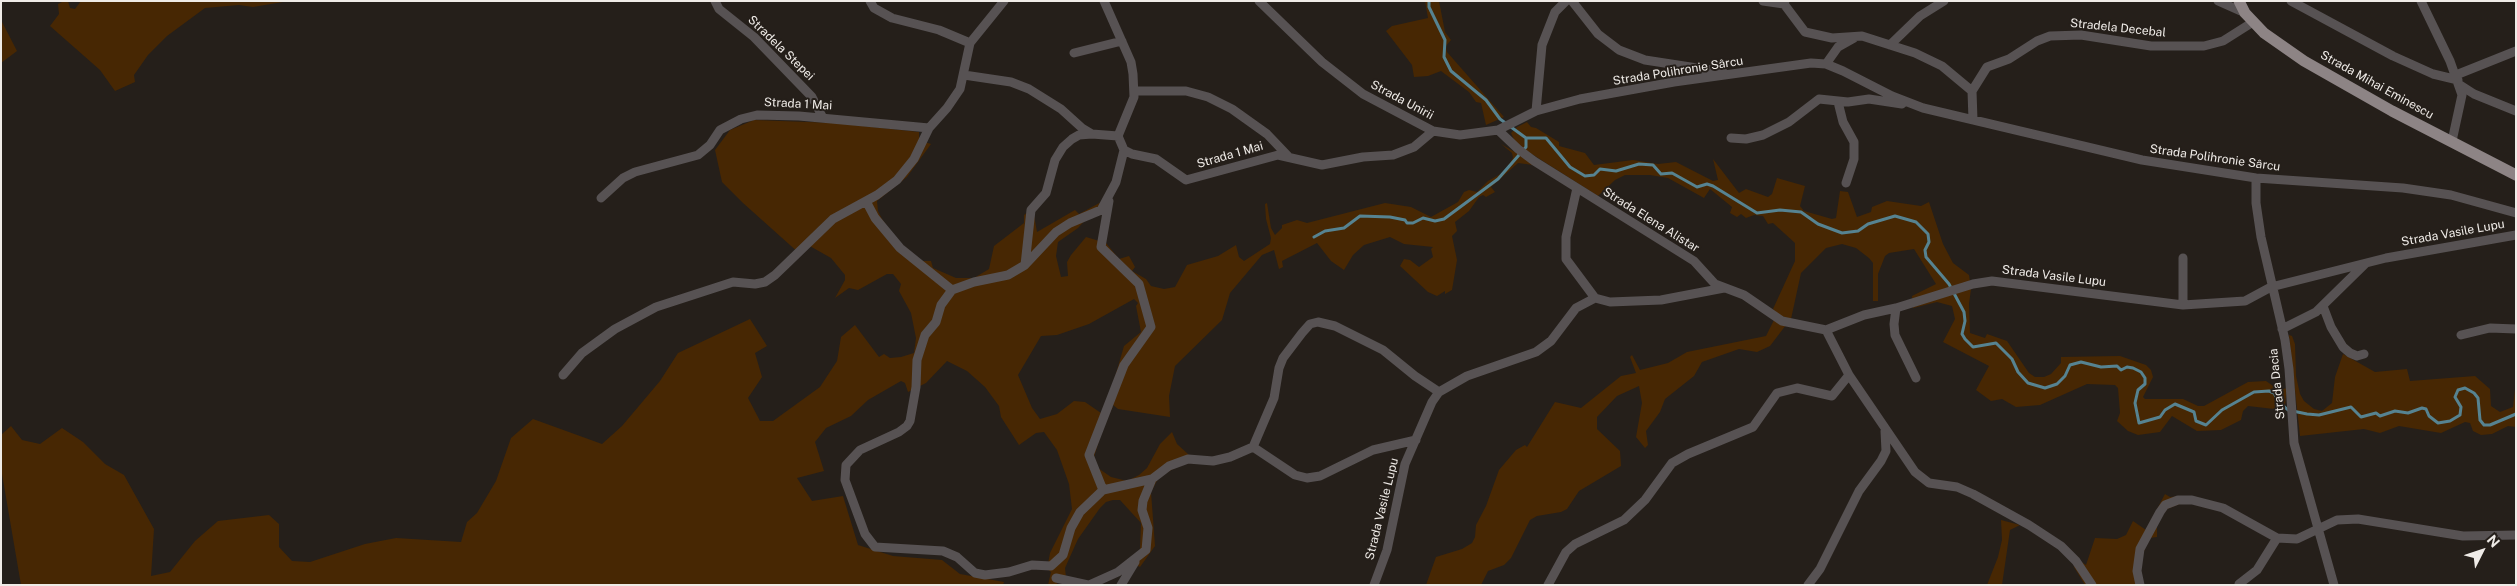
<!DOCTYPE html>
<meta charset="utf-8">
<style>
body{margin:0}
#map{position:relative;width:2517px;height:586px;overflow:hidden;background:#251f1a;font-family:"Public Sans",sans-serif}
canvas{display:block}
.frame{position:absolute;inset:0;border:2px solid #efebe7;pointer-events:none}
.north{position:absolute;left:2457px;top:526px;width:50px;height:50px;-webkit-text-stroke:4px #251f1a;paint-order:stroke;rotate:49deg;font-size:14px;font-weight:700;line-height:20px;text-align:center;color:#efebe7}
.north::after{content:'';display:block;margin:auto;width:18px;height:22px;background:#efebe7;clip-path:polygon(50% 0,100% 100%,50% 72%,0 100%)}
</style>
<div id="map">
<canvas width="2517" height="586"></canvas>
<div class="frame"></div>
<div class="north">N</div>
</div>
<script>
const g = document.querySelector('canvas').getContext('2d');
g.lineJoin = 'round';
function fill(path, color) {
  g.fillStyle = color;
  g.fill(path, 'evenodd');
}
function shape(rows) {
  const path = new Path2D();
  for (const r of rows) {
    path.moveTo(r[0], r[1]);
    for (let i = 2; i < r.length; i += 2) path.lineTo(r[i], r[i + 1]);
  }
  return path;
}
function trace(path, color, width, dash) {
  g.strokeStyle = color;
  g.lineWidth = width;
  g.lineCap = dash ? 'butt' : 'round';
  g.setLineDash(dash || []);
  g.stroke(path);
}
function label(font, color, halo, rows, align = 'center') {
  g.font = font + ' "Public Sans",sans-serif';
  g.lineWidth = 4;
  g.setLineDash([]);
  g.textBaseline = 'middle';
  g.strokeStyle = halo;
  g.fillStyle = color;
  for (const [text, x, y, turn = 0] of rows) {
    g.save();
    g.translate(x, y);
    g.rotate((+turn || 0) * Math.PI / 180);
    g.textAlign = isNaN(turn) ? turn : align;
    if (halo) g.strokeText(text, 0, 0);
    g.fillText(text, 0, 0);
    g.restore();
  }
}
fill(shape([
 [64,1,68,1,70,8,75,9,81,1,289,1,253,7,239,5,205,8,167,36,148,55,134,75,135,82,115,91,100,70,50,26,59,14,58,4],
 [1425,1,1439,1,1445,32,1451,40,1446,46,1447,52,1504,117,1486,125,1481,103,1476,102,1469,92,1441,71,1428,76,1414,77,1412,65,1386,31,1392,26,1428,18],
 [1,20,17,51,1,63],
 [754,120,835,123,919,132,919,140,931,144,907,177,877,201,878,211,882,219,898,241,922,261,931,261,933,268,956,278,974,278,989,269,994,246,1024,223,1024,215,1028,212,1034,215,1037,232,1075,210,1079,214,1103,201,1078,228,1058,242,1056,256,1061,277,1068,276,1067,262,1071,255,1086,237,1106,243,1119,259,1129,256,1135,267,1132,271,1146,279,1151,286,1164,289,1175,287,1187,265,1218,256,1236,245,1239,257,1244,261,1270,244,1271,238,1266,219,1265,204,1267,203,1271,228,1275,235,1282,228,1282,225,1297,220,1307,223,1385,203,1411,207,1431,217,1458,202,1464,192,1469,190,1477,192,1488,181,1504,172,1513,158,1512,153,1501,144,1532,162,1533,165,1518,163,1491,187,1495,192,1486,197,1483,195,1479,197,1469,211,1455,222,1457,231,1452,236,1457,260,1452,290,1445,294,1445,291,1437,296,1428,292,1400,266,1404,259,1410,260,1419,267,1433,257,1431,249,1433,247,1404,244,1390,237,1364,245,1353,255,1344,270,1331,261,1317,243,1282,261,1283,267,1279,269,1274,250,1262,255,1230,293,1222,320,1175,366,1169,396,1170,417,1118,409,1108,401,1124,346,1141,332,1136,306,1138,303,1134,299,1089,324,1057,335,1041,336,1018,375,1032,408,1040,419,1057,414,1074,401,1085,402,1101,413,1105,405,1113,407,1105,421,1094,457,1098,468,1111,477,1127,481,1139,475,1147,468,1160,444,1172,432,1177,444,1188,454,1192,462,1180,465,1159,477,1151,492,1155,546,1140,567,1128,560,1140,550,1141,523,1120,500,1113,500,1106,502,1100,508,1078,539,1065,568,1066,577,1055,585,1048,585,1051,572,1047,569,1050,553,1072,509,1069,484,1057,450,1044,432,1036,433,1019,445,1001,417,999,406,985,387,967,371,947,361,926,383,908,392,905,383,901,381,868,400,851,416,826,428,815,442,824,471,797,478,812,501,843,496,858,545,893,556,942,560,960,574,1004,582,1003,585,21,585,1,468,1,435,11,426,22,440,40,444,62,428,83,442,105,464,124,475,154,529,151,576,170,572,195,541,218,521,269,515,279,524,279,547,292,561,310,562,365,544,396,538,461,542,467,522,477,513,496,481,511,438,533,419,602,444,622,426,660,381,678,353,750,319,767,346,755,353,762,377,748,398,760,421,773,421,820,387,837,361,841,337,855,325,879,357,884,354,890,358,901,357,914,353,916,338,911,313,899,291,901,284,893,274,887,274,858,290,849,288,835,298,845,280,845,275,831,258,808,245,800,254,743,203,722,182,715,150,730,130],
 [1527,122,1531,127,1536,128,1559,142,1559,146,1585,153,1594,165,1633,160,1658,164,1676,162,1713,181,1718,180,1713,159,1739,193,1746,189,1768,197,1772,194,1777,178,1805,186,1800,206,1804,211,1832,219,1836,218,1840,191,1848,192,1857,217,1871,212,1872,207,1887,201,1921,206,1929,202,1943,244,1953,263,1969,275,1971,289,1969,304,1970,333,1985,338,1987,334,2007,341,2029,373,2035,377,2044,377,2051,374,2061,363,2061,357,2120,356,2146,365,2151,370,2153,377,2143,397,2145,399,2183,399,2198,406,2204,406,2248,382,2266,381,2279,390,2287,388,2284,414,2274,409,2248,406,2243,411,2241,420,2221,430,2197,431,2172,416,2160,432,2138,435,2128,431,2117,421,2120,413,2118,388,2115,385,2087,384,2040,405,2016,407,2002,399,1991,401,1976,390,1989,366,1943,342,1955,319,1952,306,1937,302,1913,308,1912,296,1936,284,1914,249,1889,253,1885,256,1878,274,1878,301,1873,301,1873,263,1869,258,1856,248,1842,244,1826,248,1801,273,1791,319,1778,315,1773,309,1795,261,1795,243,1773,223,1768,224,1763,216,1754,215,1746,218,1741,214,1737,217,1730,213,1732,207,1710,189,1704,198,1668,178,1650,175,1625,175,1615,180,1598,196,1516,144,1511,133,1517,127],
 [1774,320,1786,325,1770,346,1757,352,1739,349,1702,362,1694,376,1665,399,1660,412,1646,431,1648,445,1645,448,1636,437,1642,403,1639,386,1617,396,1597,417,1597,429,1620,451,1621,466,1579,491,1567,509,1561,512,1537,516,1530,520,1511,558,1504,565,1488,571,1481,585,1426,585,1436,557,1462,549,1472,543,1475,537,1476,525,1486,506,1499,470,1516,450,1525,445,1527,447,1555,402,1581,408,1621,376,1636,373,1630,357,1632,355,1640,370,1668,363,1687,352,1766,336],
 [2289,335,2292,336,2295,344,2296,376,2300,394,2304,401,2314,409,2322,411,2332,403,2335,377,2343,354,2375,372,2407,369,2410,381,2475,376,2490,389,2491,406,2500,412,2513,407,2516,381,2516,427,2508,426,2492,434,2481,435,2473,431,2470,423,2465,422,2441,433,2399,426,2380,433,2364,429,2300,436],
 [2165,494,2170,497,2181,496,2180,504,2167,509,2157,523,2157,537,2149,538,2147,541,2139,569,2144,585,2085,585,2074,567,2080,561,2086,565,2095,538,2117,539,2126,535,2133,521,2146,530],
 [2001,520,2020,525,2010,530,2002,585,1987,585,1998,557,2002,540]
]), '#472703');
trace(shape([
 [1429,1,1429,7,1445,40,1444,57,1451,71,1486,100,1500,119,1526,138,1546,138,1570,167,1585,176,1594,175,1600,169,1616,171,1639,164,1653,165,1661,174,1672,173,1697,187,1707,184,1713,186,1757,213,1780,210,1801,212,1818,224,1842,233,1858,231,1868,224,1895,216,1916,222,1928,234,1929,242,1925,250,1926,257,1949,284,1964,312,1965,321,1962,334,1965,339,1973,347,1996,343,2012,359,2018,372,2028,383,2045,388,2057,384,2065,376,2070,365,2081,362,2101,367,2117,366,2121,370,2127,367,2133,368,2141,372,2145,378,2145,384,2138,390,2135,403,2139,423,2160,417,2165,410,2175,404,2194,412,2196,421,2206,425,2222,410,2254,392,2269,391,2274,393,2279,402,2288,410,2307,414,2319,415,2351,407,2361,417,2376,413,2380,416,2395,411,2408,413,2422,408,2426,409,2429,416,2438,423,2450,421,2460,415,2461,407,2455,397,2458,390,2465,388,2474,393,2478,398,2480,420,2484,425,2490,425,2516,414],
 [1314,237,1325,231,1344,228,1360,216,1390,217,1405,220,1407,223,1413,223,1423,218,1435,221,1444,219,1498,179,1526,147,1526,138]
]), '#568391', 3);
trace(shape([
 [715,1,719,9,754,37,812,97,823,118],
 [870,1,874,8,892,18,939,30,970,43,1004,1],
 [1104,1,1131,62,1133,74,1134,97,1118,136,1124,150],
 [1259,1,1322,62,1363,94,1433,131,1460,135,1498,130,1536,111,1542,45,1555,12,1566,1],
 [1572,1,1598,34,1619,50,1645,60,1723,72],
 [1763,1,1784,4,1785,1],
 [2218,1,2245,13],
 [2291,1,2393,56,2433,74,2458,80],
 [2421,1,2450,61,2462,95,2452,141],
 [1784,4,1805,32,1832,38,1862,36,1915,53,1942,66,1972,91],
 [1890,45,1920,16,1944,1],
 [1074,53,1122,41],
 [1826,64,1838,47,1854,38],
 [964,75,1011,82,1029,89,1061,109,1082,128,1092,134,1118,136],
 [2456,75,2516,51],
 [2460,85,2474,94,2516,111],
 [1135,91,1186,91,1208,97,1232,109,1267,134,1288,156],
 [1838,102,1843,122,1854,142,1854,159,1846,183],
 [1536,111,1580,99,1674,82,1811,63,1826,64,1843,71,1892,96,1923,108,2142,160,2256,178,2403,188,2451,195,2516,213],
 [1973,120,1972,91,1987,67,2009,59,2037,41,2050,36,2081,35,2151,46,2204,46,2223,41,2253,22],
 [1498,130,1518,149,1534,161,1694,261,1715,284,1744,295,1782,321,1826,330,1849,375,1915,472,1929,483,1957,487,1973,494,2029,525,2061,546,2076,561,2092,585],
 [1092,134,1079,135,1072,139,1063,147,1055,160,1046,193,1031,210,1025,265,1008,275,974,282,952,290,941,305,936,322,925,335,917,360,916,387,910,421,907,426,899,432,860,450,846,465,845,480,865,534,875,547,943,551,957,557,975,573,985,575,1009,572,1032,565,1051,566,1063,555,1071,528,1080,512,1103,490,1152,479,1169,466,1188,459,1213,461,1230,457,1253,447,1295,475,1307,478,1320,476,1373,450,1416,440],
 [1731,138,1746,139,1763,135,1789,122,1819,99,1848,102,1869,99,1902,104],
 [2256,178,2256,203,2261,237,2285,340,2289,369,2294,443,2334,585],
 [1577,188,1566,237,1566,259,1595,298],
 [601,198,623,178,635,172,698,155,710,145,720,130,741,119,757,115,799,116,929,128],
 [866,201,875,218,900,248,952,290],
 [1025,265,1056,232,1070,223,1101,210,1116,182,1124,150,1132,154,1156,159,1186,180,1278,155,1322,165,1363,157,1393,155,1414,147,1433,131],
 [2183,305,2183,258],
 [2323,306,2331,327,2343,347,2350,353,2357,356,2364,354],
 [1896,308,1894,324,1895,335,1916,378],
 [2282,329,2316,312,2365,264],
 [1826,330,1864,315,1896,308,1973,284,1992,281,2183,305,2245,301,2271,287,2386,258,2516,235],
 [2461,335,2490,328,2516,329],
 [563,375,582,353,615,329,656,307,733,282,755,284,765,282,775,275,833,219,877,195,897,180,914,159,929,128,947,108,960,89,970,43],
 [1253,447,1274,398,1279,368,1283,358,1302,333,1310,324,1318,322,1335,326,1383,350,1415,376,1439,392],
 [1103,490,1089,455,1124,365,1151,327,1139,284,1101,247,1109,201],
 [1056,578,1088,585],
 [2239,584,2257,570,2277,538],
 [1089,585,1118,572,1146,550,1148,528,1142,510,1143,501,1152,479],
 [1121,585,1135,562],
 [1374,585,1387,550,1405,464,1432,402,1439,392,1467,376,1536,352,1551,341,1576,308,1595,298,1610,302,1661,300,1724,288],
 [1548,585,1566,552,1575,544,1624,520,1645,500,1672,463,1688,454,1753,427,1777,393,1797,388,1832,396,1849,375],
 [1808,585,1820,569,1859,491,1881,461,1886,451,1885,431],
 [2140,585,2137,571,2140,549,2160,512,2165,505,2178,500,2192,500,2223,508,2277,538,2297,539,2337,520,2358,519,2463,536,2516,535]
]), '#575253', 9);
trace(shape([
 [2239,1,2245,13,2264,33,2304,61,2392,111,2516,175]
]), '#8d8485', 11);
label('12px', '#efebe7', '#251f1a', [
 ["Stradela Decebal",2118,28,6],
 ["Stradela Stepei",781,48,44],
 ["Strada Polihronie Sârcu",1678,71,-9],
 ["Strada Mihai Eminescu",2377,85,29],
 ["Strada Unirii",1402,100,28],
 ["Strada 1 Mai",798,104,3],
 ["Strada 1 Mai",1230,155,-16],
 ["Strada Polihronie Sârcu",2215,158,8],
 ["Strada Elena Alistar",1651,220,32],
 ["Strada Vasile Lupu",2453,233,-10],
 ["Strada Vasile Lupu",2054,276,7],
 ["Strada Dacia",2277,384,-96],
 ["Strada Vasile Lupu",1382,509,-76]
]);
</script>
